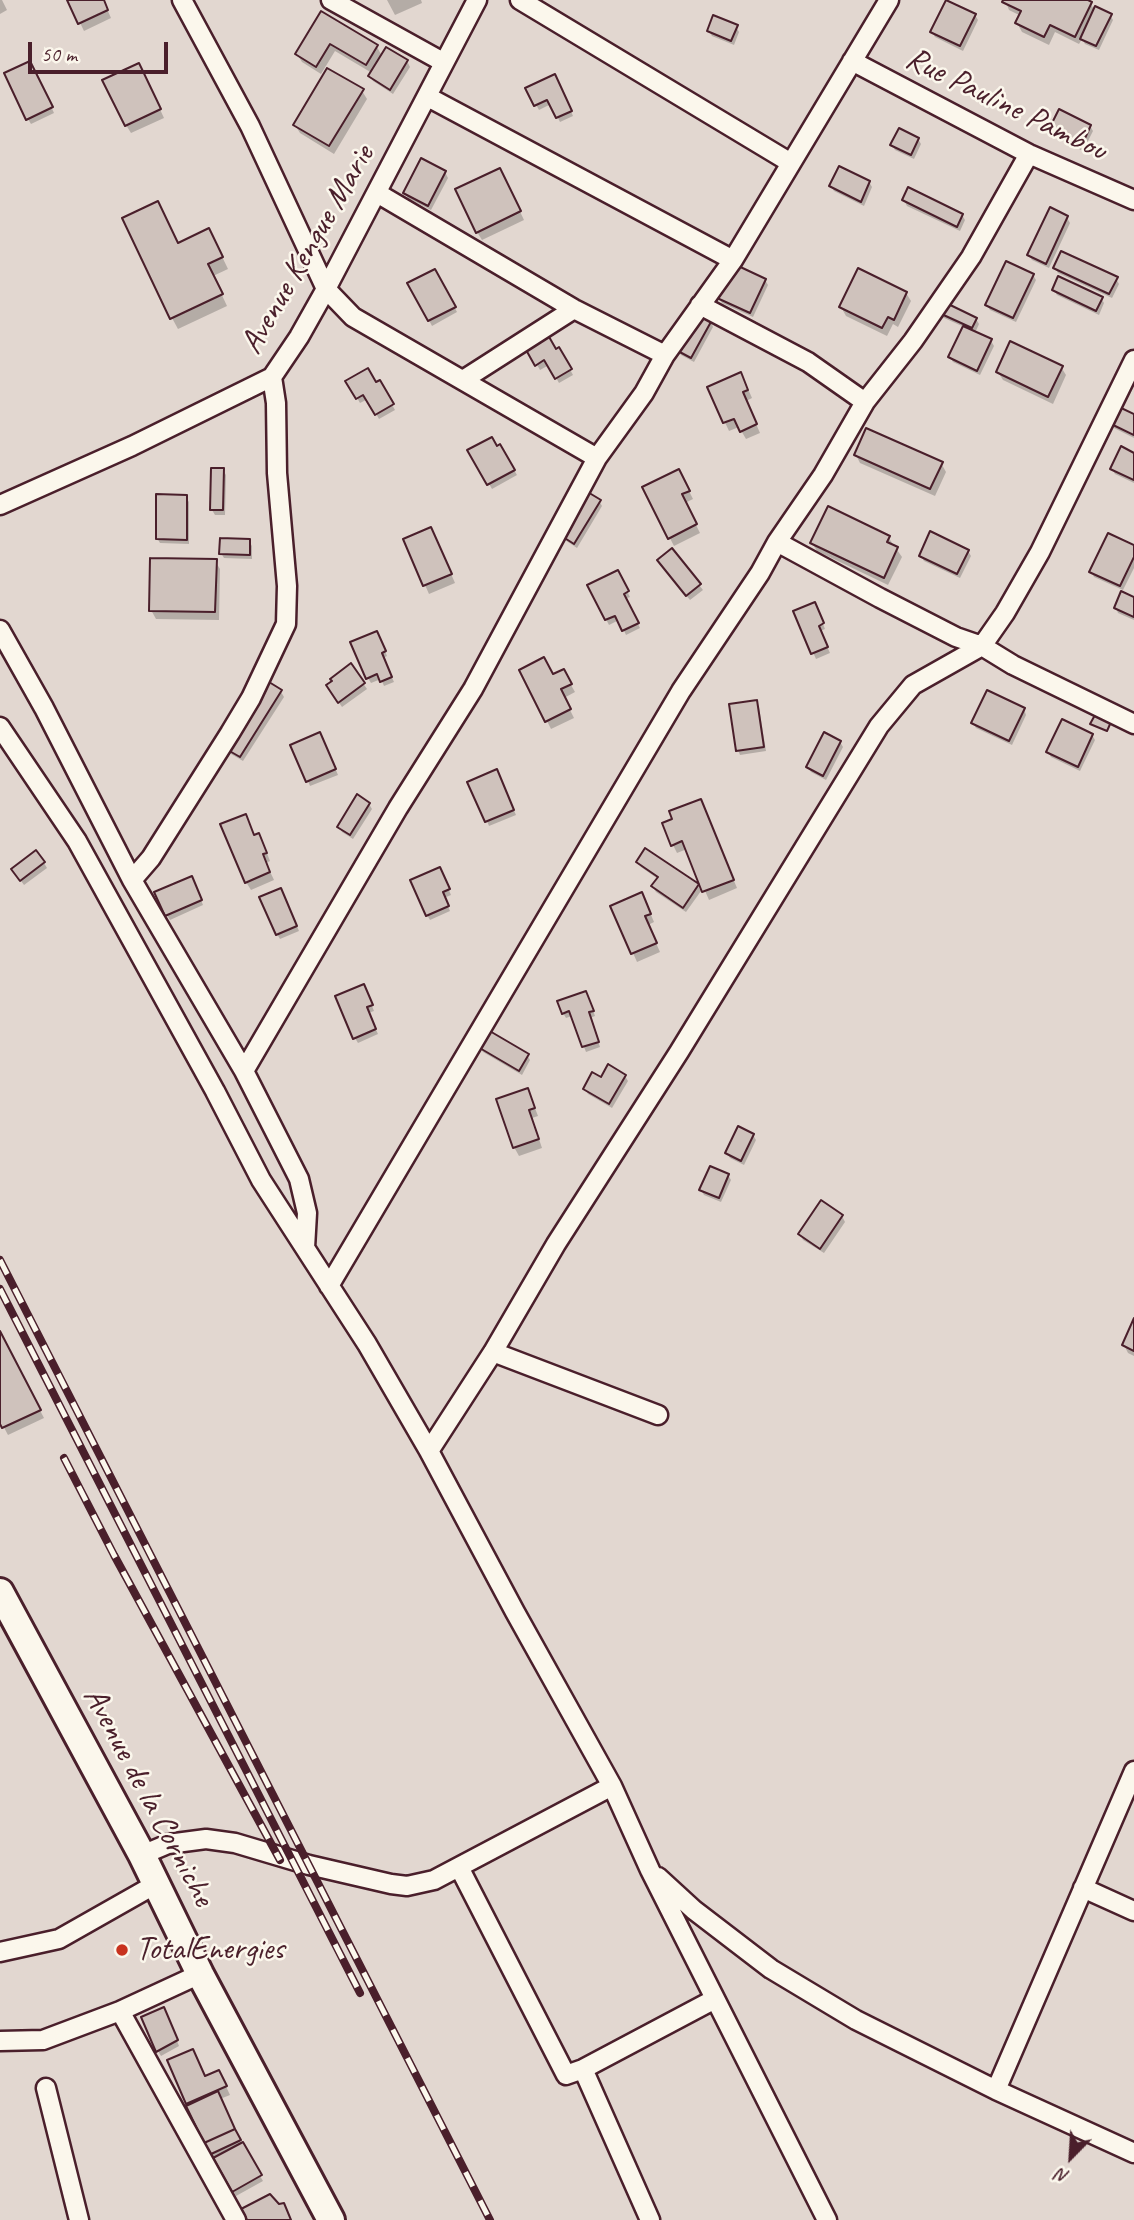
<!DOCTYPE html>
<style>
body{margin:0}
#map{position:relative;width:1134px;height:2220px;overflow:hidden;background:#fbf7ec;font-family:Caveat,sans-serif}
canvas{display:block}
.north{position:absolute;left:1036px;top:2122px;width:70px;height:70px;-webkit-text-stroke:5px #fbf7ec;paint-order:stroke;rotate:204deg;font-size:19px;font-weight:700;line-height:28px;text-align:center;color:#4a1f2b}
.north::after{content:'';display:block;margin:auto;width:24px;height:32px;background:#4a1f2b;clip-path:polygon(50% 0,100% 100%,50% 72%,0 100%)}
.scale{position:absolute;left:28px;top:42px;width:140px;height:32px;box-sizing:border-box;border:4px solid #4a1f2b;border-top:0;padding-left:9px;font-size:21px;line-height:24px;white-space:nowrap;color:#4a1f2b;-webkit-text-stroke:5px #fbf7ec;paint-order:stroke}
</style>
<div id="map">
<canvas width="1134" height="2220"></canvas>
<div class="north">N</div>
<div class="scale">50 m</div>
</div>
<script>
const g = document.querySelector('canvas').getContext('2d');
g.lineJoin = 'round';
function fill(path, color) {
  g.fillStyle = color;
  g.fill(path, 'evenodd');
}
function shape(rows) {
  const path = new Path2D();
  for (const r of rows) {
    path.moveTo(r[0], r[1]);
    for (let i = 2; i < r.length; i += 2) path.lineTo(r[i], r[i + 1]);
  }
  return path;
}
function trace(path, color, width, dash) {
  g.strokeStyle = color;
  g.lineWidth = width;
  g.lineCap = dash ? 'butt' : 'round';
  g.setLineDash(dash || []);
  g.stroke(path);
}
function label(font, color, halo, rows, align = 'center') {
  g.font = font + ' Caveat,sans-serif';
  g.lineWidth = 5;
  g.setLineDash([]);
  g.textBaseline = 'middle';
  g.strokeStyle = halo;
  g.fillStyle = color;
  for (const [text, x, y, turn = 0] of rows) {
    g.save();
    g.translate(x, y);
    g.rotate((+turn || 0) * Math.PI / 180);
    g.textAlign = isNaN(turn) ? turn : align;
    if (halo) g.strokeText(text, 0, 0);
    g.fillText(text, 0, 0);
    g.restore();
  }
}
fill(shape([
 [0,0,1134,0,1134,2220,0,2220]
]), '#e2d7d0');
fill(shape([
 [0,0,2,0,7,10,0,14],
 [69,0,103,0,111,18,84,31],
 [387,0,421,0,422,3,395,15],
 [1005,0,1084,0,1090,3,1095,11,1110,15,1113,20,1099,50,1085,44,1082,39,1079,44,1055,32,1049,45,1022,32,1017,23,1021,16,1009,10],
 [322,13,377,47,382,56,407,61,410,67,393,94,373,81,370,76,372,73,335,51,321,74,302,62,297,54],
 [975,15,978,20,963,51,935,37,932,32],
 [736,27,739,32,734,45,712,36,709,31],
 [33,68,54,113,31,124,28,119],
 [143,73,164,118,131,133,126,125],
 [557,81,573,116,560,122,551,104,539,110,527,88],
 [362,91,367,99,334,154,300,133,295,125],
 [1090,126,1093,131,1083,151,1053,136,1050,131],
 [918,139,921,144,914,159,895,150,892,145],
 [445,172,448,178,431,210,408,198,405,193],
 [504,178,524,220,482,240,477,232],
 [869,182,872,187,864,206,834,191,831,186],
 [904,200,962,215,965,220,960,231,907,206],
 [1067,218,1070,223,1049,268,1032,260,1029,255],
 [215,242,228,269,213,276,227,306,178,329,172,318,178,245],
 [1055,268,1116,279,1119,284,1112,298,1058,273],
 [435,271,457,312,432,326,410,284],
 [1033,275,1036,280,1016,322,990,310,987,305],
 [765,280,768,285,753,317,722,303,719,298],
 [1054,290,1101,298,1104,303,1099,315,1057,295],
 [906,293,911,301,898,327,893,324,887,336,846,316,841,307],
 [939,312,976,319,979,324,975,333,991,341,994,346,980,375,953,362,950,357,964,327,942,317],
 [711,322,713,327,694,362,681,355,678,350],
 [528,349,556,351,559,349,573,375,559,383,549,365,540,370],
 [1061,367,1066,375,1053,404,1003,380,998,372],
 [348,382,375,384,379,382,395,410,379,419,368,399,360,403],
 [745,382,752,398,746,401,760,433,746,439,739,427,729,431,709,388],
 [1134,416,1134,438,1114,428,1111,423],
 [500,447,517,475,492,489,470,451],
 [1134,454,1134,483,1115,474,1112,469],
 [856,455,941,463,946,472,935,496,860,463],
 [223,470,226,475,225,515,215,515,212,510],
 [683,479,693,499,685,503,700,533,674,546,644,488],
 [186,497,189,502,189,544,160,543,157,538],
 [599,501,602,506,577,548,565,540,562,535],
 [435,537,455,583,429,594,405,540],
 [888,537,902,557,888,585,817,551,812,543],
 [249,541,252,546,252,559,224,558,221,553],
 [1134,547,1134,568,1123,590,1094,577,1091,571],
 [672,551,703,590,690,600,662,566],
 [968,551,971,556,960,578,924,561,921,556],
 [215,561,220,569,219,620,156,619,151,610],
 [617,572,630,597,625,599,640,628,626,635,619,620,609,625,589,586],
 [1134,599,1134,620,1118,613,1116,608],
 [817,609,825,629,820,631,830,653,816,659,795,612],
 [379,638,387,656,383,658,394,682,384,686,381,679,371,683,368,678],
 [351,666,367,689,342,707,331,691],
 [563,671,575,692,564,698,574,718,551,729,547,721,553,676],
 [269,684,281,692,284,697,243,761,231,754,228,749],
 [756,702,759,707,766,751,740,755,738,750],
 [1024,709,1026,715,1012,745,976,728,973,723],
 [1092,735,1095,740,1080,771,1051,757,1048,752],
 [323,739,338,775,310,786,308,781],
 [840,742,843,747,826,780,811,772,808,767],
 [499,776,516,815,489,826,487,821],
 [369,804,372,809,353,839,342,832,339,827],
 [704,809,737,888,709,900,687,849,677,853,673,845],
 [250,824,255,836,263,843,270,861,266,863,274,880,251,890,246,882],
 [638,862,698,886,701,891,686,912,656,892,653,887,658,879,641,867],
 [44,863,47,868,24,885,16,874],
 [442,874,451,895,444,898,450,911,430,920,427,915],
 [194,883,203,905,170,920,167,915],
 [283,895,299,931,280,939,277,934],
 [646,903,654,922,648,925,660,952,637,962,613,907],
 [366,991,374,1011,368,1013,378,1034,358,1043,355,1038],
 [589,998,595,1016,590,1018,600,1047,586,1052,572,1016,566,1018,563,1013],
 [480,1047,527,1055,530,1060,522,1075,483,1052],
 [625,1076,628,1081,612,1108,588,1094,585,1089,602,1079],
 [528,1090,538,1116,532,1118,542,1148,519,1156,514,1147],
 [753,1135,756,1140,744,1165,730,1158,727,1153],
 [728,1175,731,1180,721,1202,704,1195,701,1190],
 [822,1203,842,1216,845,1222,824,1253,803,1240,800,1234],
 [1134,1322,1134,1356,1128,1353,1124,1345],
 [0,1334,44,1418,8,1435,0,1420],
 [166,2014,179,2046,161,2056,158,2051],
 [223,2080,230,2095,220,2099,241,2144,263,2181,236,2196,211,2154,187,2103]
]), '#0003');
const building = shape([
 [67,0,104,0,108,10,78,24,67,0],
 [946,0,976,14,960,46,930,32,946,0],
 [1003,0,1088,0,1092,2,1075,37,1050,25,1044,37,1015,23,1021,11,1002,2,1003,0],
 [1095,6,1112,14,1096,46,1080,39,1095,6],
 [321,11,378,45,366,65,330,44,316,67,295,54,321,11],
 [713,15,738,25,731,41,707,31,713,15],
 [386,47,408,60,390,90,368,76,386,47],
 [30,61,53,107,26,120,4,73,30,61],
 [139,63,161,109,125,126,102,80,139,63],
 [327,68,364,89,329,146,293,125,327,68],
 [555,74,572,111,556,118,547,100,534,106,525,88,555,74],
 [1059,109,1091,125,1081,147,1048,131,1059,109],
 [899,128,919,138,911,155,890,145,899,128],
 [421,158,446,171,428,206,403,193,421,158],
 [839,166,870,181,861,202,829,186,839,166],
 [500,168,521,211,476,233,455,189,500,168],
 [908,187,963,214,957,227,902,200,908,187],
 [158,201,178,243,209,228,223,257,208,264,223,294,170,319,122,218,158,201],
 [1050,207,1068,216,1046,264,1027,255,1050,207],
 [1061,251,1118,277,1109,294,1053,268,1061,251],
 [1006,261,1034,274,1013,318,985,305,1006,261],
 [734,264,766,279,750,313,717,298,734,264],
 [858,268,907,292,894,320,888,317,882,328,839,307,858,268],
 [435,269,456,307,428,321,407,283,435,269],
 [1058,276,1103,297,1096,311,1052,290,1058,276],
 [942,301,977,318,972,328,937,312,942,301],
 [697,312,712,320,691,358,676,350,697,312],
 [963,326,992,339,977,371,948,357,963,326],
 [548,335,556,349,559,347,572,369,555,379,544,360,535,366,525,348,548,335],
 [1010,341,1063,366,1048,397,996,372,1010,341],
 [368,368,376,382,380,380,394,404,375,415,363,395,356,399,345,381,368,368],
 [741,372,748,390,743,392,757,424,740,432,734,419,723,423,707,387,741,372],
 [1117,406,1134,414,1134,435,1109,423,1117,406],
 [866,428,943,462,930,489,854,455,866,428],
 [492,437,497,446,500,444,515,470,487,485,467,450,492,437],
 [1121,446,1134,453,1134,480,1110,469,1121,446],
 [211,468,224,468,223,510,210,510,211,468],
 [679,469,690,491,682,494,697,524,668,539,642,487,679,469],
 [586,491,601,500,574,544,560,535,586,491],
 [156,494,187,495,187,540,156,539,156,494],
 [828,506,890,536,887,542,898,547,884,578,810,543,828,506],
 [431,527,452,574,423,586,403,539,431,527],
 [930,531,969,550,957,574,919,556,930,531],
 [1108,533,1134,545,1134,557,1120,586,1089,572,1108,533],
 [220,538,250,539,250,555,219,554,220,538],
 [672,548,701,584,686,596,657,560,672,548],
 [150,558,217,559,215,612,149,611,150,558],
 [618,570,629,591,624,594,639,623,622,631,615,616,605,620,587,585,618,570],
 [1121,591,1134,597,1134,617,1114,608,1121,591],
 [815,602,824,623,819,626,828,647,811,654,793,611,815,602],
 [377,631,386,651,382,653,392,677,380,682,377,674,366,679,350,642,377,631],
 [544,657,553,674,564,669,572,684,561,689,571,709,545,722,519,670,544,657],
 [351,663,365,683,338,703,326,685,332,681,330,679,351,663],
 [269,682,282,690,240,757,226,749,269,682],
 [987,690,1025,708,1009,741,971,723,987,690],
 [757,700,764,747,736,751,729,704,757,700],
 [1095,715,1111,722,1107,731,1090,724,1095,715],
 [1062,719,1093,734,1078,767,1046,752,1062,719],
 [320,732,336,769,306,782,290,745,320,732],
 [824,732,841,741,823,776,806,767,824,732],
 [497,769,514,810,485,822,467,782,497,769],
 [357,794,370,803,350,835,337,827,357,794],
 [701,799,734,880,702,892,682,841,671,846,662,823,672,819,669,811,701,799],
 [246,814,254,835,259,833,267,853,263,854,270,872,245,883,220,824,246,814],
 [645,848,699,884,683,908,651,886,658,877,636,862,645,848],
 [36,850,45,862,20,881,11,869,36,850],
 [440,867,450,889,443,892,449,906,426,916,410,880,440,867],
 [192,876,202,900,165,916,154,892,192,876],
 [281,888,297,926,276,935,259,897,281,888],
 [642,892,651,914,645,916,657,943,631,954,610,906,642,892],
 [364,984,373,1005,367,1007,376,1029,353,1039,335,996,364,984],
 [586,991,594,1011,589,1012,599,1042,582,1047,569,1011,562,1014,557,1001,586,991],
 [488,1030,529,1054,519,1071,478,1047,488,1030],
 [608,1064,626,1075,609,1104,583,1089,592,1072,601,1077,608,1064],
 [528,1088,535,1108,529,1110,539,1139,513,1148,496,1099,528,1088],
 [738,1126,754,1134,741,1161,725,1153,738,1126],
 [710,1166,729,1174,719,1198,699,1190,710,1166],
 [821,1200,843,1215,820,1249,798,1234,821,1200],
 [1134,1318,1134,1351,1122,1345,1134,1318],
 [0,1331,41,1410,2,1428,0,1424,0,1331],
 [164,2007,178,2040,156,2052,141,2017,164,2007],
 [193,2049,205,2076,219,2070,227,2086,186,2104,167,2060,193,2049],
 [218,2091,235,2129,204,2143,186,2106,218,2091],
 [235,2129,241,2140,209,2155,204,2143,235,2129],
 [243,2142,262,2175,232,2192,213,2158,243,2142],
 [270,2194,279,2204,284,2203,291,2220,247,2220,241,2209,270,2194]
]);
fill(building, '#cfc2bc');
trace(building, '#4a1f2b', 2);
const street = shape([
 [182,0,250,126,326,289,353,317,597,458],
 [331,0,443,62],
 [520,0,791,163],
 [852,61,1029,154,1134,200],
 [428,97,733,260],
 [377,193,574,309,665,355],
 [700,305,808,362,865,402],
 [463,380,574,309],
 [0,505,132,446,272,377,299,337,326,289,477,0],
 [777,542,880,598,956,637,982,646,1013,665,1134,724],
 [0,630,44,708,132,880,244,1071,299,1179,307,1213,305,1248],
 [0,727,77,841,215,1091,261,1180,367,1344,429,1451,515,1612,612,1786,650,1870,827,2220],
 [132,880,151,858,230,733,251,698,286,624,287,586,277,473,276,403,272,377],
 [244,1071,398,808,473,689,597,458,644,393,665,355,733,260,889,0],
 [329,1286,681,691,760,573,777,542,823,475,865,402,913,341,971,257,1029,154],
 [493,1352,658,1415],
 [429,1451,493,1352,556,1244,679,1052,879,726,913,685,982,646,1005,613,1040,552,1134,360],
 [142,1855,168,1844,206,1839,235,1843,309,1865,391,1884,407,1886,434,1880,612,1786],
 [459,1867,566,2075,583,2069,715,1999],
 [658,1877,694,1910,771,1969,856,2020,996,2090,1134,2153],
 [1083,1888,1134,1911],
 [0,1952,59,1939,156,1884],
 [120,2011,236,2220],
 [0,2041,43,2040,120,2011,200,1974],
 [583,2069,650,2220],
 [46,2088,79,2220],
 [996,2090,1134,1771]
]);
const secondary = shape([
 [0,1592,142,1855,200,1974,331,2220]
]);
trace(street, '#4a1f2b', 23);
trace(secondary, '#4a1f2b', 32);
trace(street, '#fbf7ec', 18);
trace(secondary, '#fbf7ec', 26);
const rail = shape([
 [0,1260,490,2220],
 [0,1289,360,1993],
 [64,1458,114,1555,280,1860]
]);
trace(rail, '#4a1f2b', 8);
trace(rail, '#fbf7ec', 5, [16]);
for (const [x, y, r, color] of [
 [122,1950,7,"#c8321e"]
]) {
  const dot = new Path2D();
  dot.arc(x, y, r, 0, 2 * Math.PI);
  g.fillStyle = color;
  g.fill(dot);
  trace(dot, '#fbf7ec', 2.5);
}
label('33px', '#4a1f2b', '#fbf7ec', [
 ["Rue Pauline Pambou",1006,105,26],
 ["Avenue Kengue Marie",308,250,-60],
 ["Avenue de la Corniche",148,1797,62]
]);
label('33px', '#4a1f2b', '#fbf7ec', [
 ["TotalEnergies",136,1950]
], 'left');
</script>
